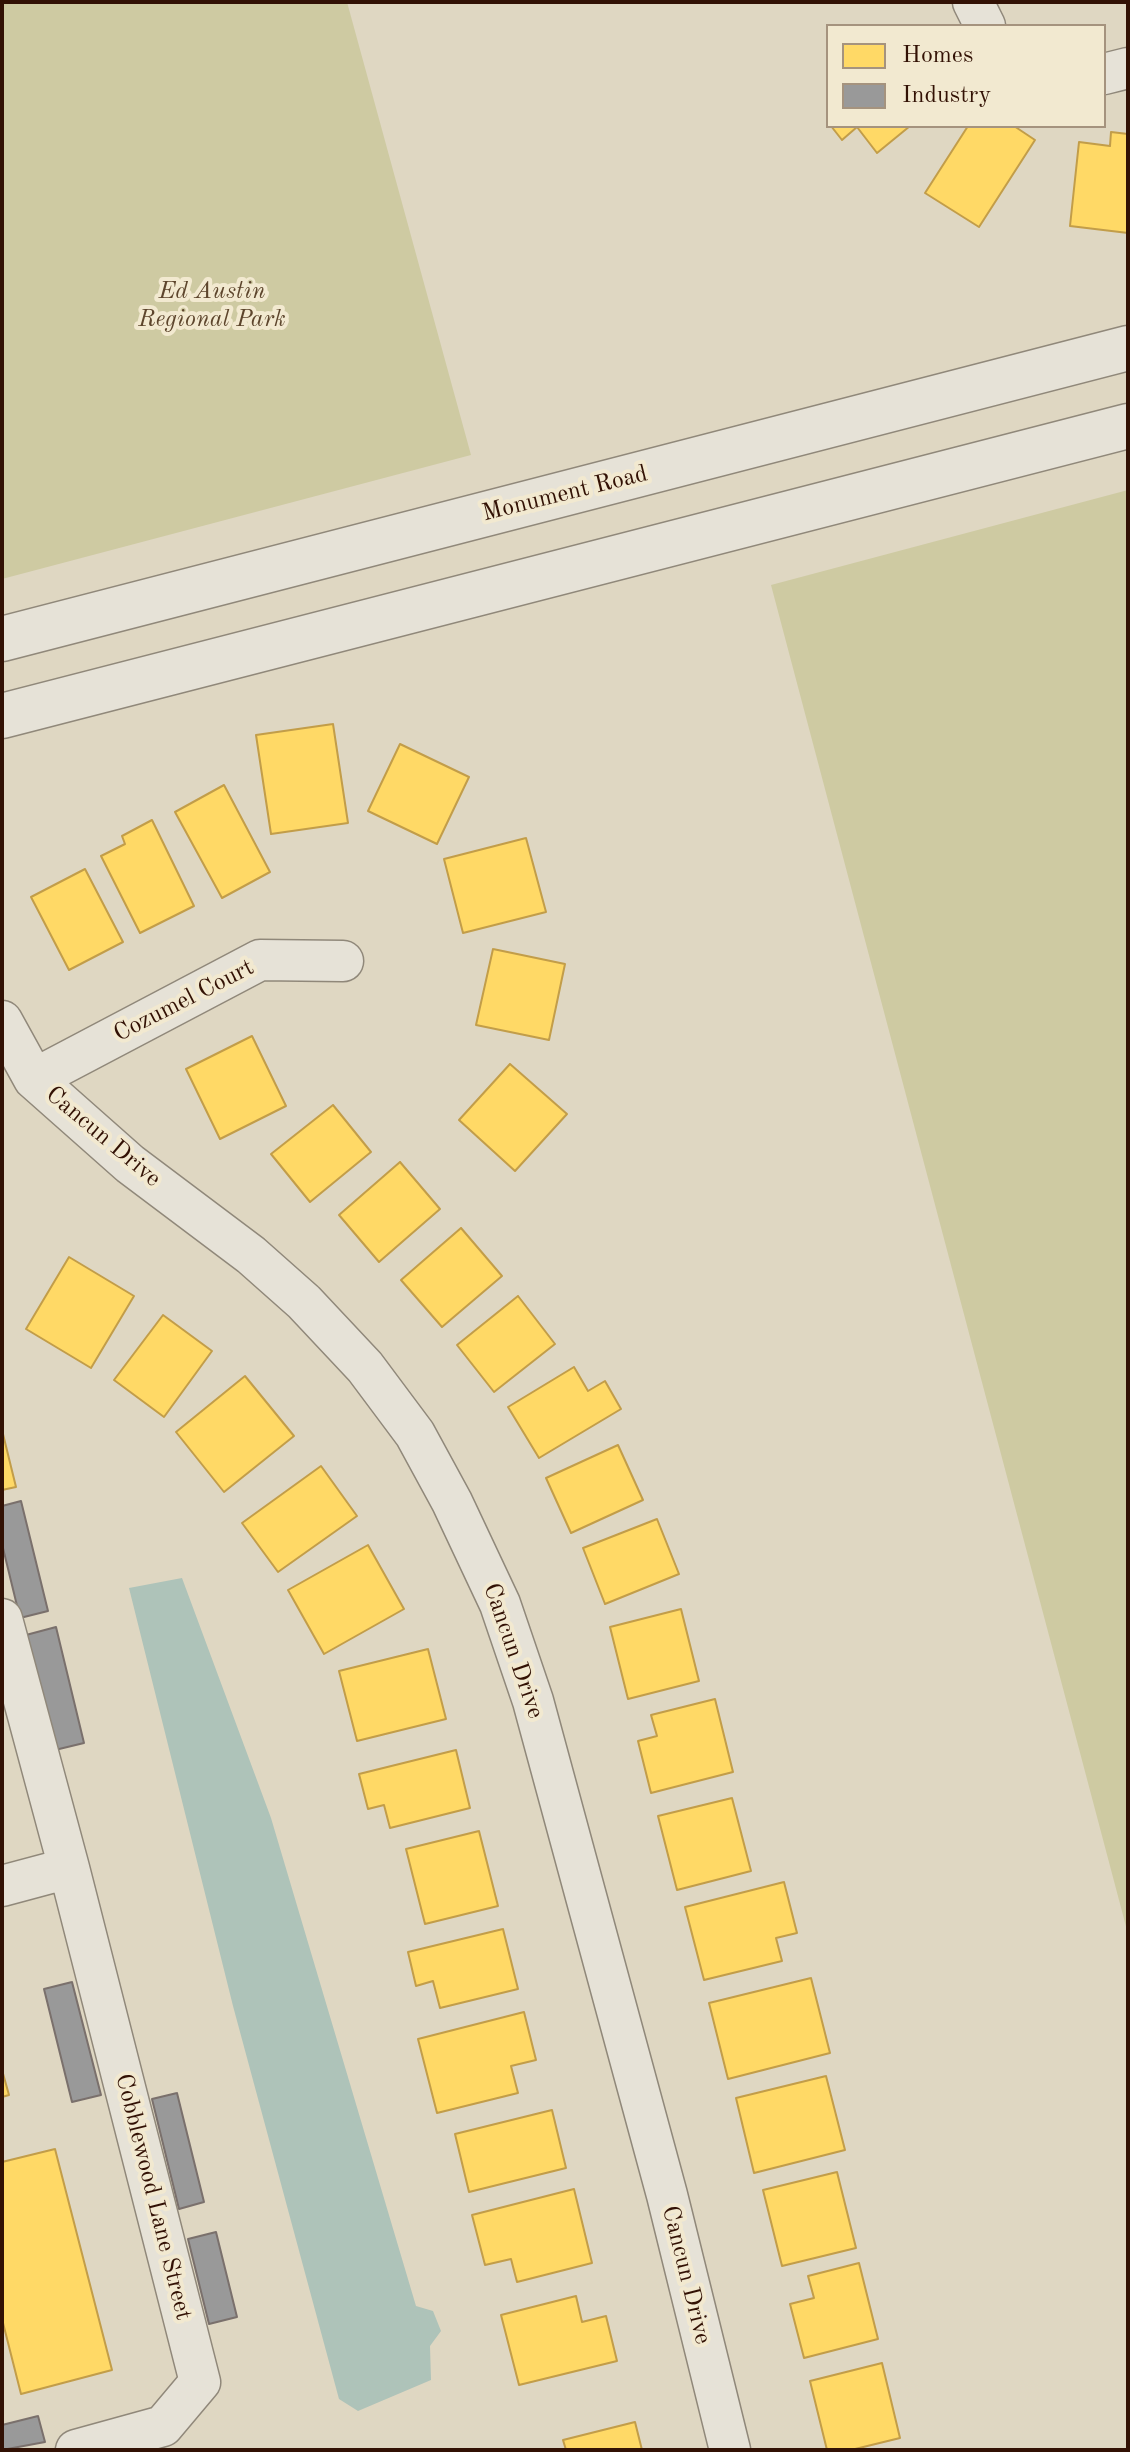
<!DOCTYPE html>
<style>
body{margin:0}
#map{position:relative;width:1130px;height:2452px;overflow:hidden;background:#dfd7c2;font-family:"Old Standard TT",serif}
canvas{display:block}
.frame{position:absolute;inset:0;border:4px solid #321104;pointer-events:none}
.legend{position:absolute;left:826px;top:24px;width:280px;height:104px;box-sizing:border-box;background:#f2e9d0;border:2px solid #a5937e;margin:0;padding:10px 14px;list-style:none;font-size:24px;color:#321104}
.legend li{display:flex;align-items:center;gap:16px;height:40px}
.legend b{width:40px;border:2px solid #a5937e}
</style>
<div id="map">
<canvas width="1130" height="2452"></canvas>
<div class="frame"></div>
<ul class="legend">
<li><b style="height:22px;background:#ffd966"></b>Homes</li>
<li><b style="height:22px;background:#999"></b>Industry</li>
</ul>
</div>
<script>
const g = document.querySelector('canvas').getContext('2d');
g.lineJoin = 'round';
function fill(path, color) {
  g.fillStyle = color;
  g.fill(path, 'evenodd');
}
function shape(rows) {
  const path = new Path2D();
  for (const r of rows) {
    path.moveTo(r[0], r[1]);
    for (let i = 2; i < r.length; i += 2) path.lineTo(r[i], r[i + 1]);
  }
  return path;
}
function trace(path, color, width, dash) {
  g.strokeStyle = color;
  g.lineWidth = width;
  g.lineCap = dash ? 'butt' : 'round';
  g.setLineDash(dash || []);
  g.stroke(path);
}
function label(font, color, halo, rows, align = 'center') {
  g.font = font + ' "Old Standard TT",serif';
  g.lineWidth = 8;
  g.setLineDash([]);
  g.textBaseline = 'middle';
  g.strokeStyle = halo;
  g.fillStyle = color;
  for (const [text, x, y, turn = 0] of rows) {
    g.save();
    g.translate(x, y);
    g.rotate((+turn || 0) * Math.PI / 180);
    g.textAlign = isNaN(turn) ? turn : align;
    if (halo) g.strokeText(text, 0, 0);
    g.fillText(text, 0, 0);
    g.restore();
  }
}
fill(shape([
 [2,2,347,2,471,455,2,579],
 [1128,490,1128,1934,771,585]
]), '#cecaa2');
fill(shape([
 [182,1578,271,1818,416,2306,433,2311,441,2331,430,2346,431,2380,358,2411,339,2399,233,2006,129,1588]
]), '#aec3b9');
const homes = shape([
 [831,126,910,126,877,153,857,127,842,140,831,126],
 [968,126,1014,126,1035,140,979,227,925,193,968,126],
 [1111,132,1128,134,1128,233,1070,226,1079,142,1110,146,1111,132],
 [333,724,348,823,271,834,256,735,333,724],
 [400,744,469,777,437,844,368,811,400,744],
 [224,785,270,872,222,898,175,812,224,785],
 [152,820,194,906,140,933,101,856,125,844,122,836,152,820],
 [526,838,546,912,463,933,444,859,526,838],
 [85,869,123,942,69,970,31,897,85,869],
 [493,949,565,964,549,1040,476,1025,493,949],
 [252,1036,286,1106,220,1139,186,1069,252,1036],
 [510,1064,567,1114,515,1171,459,1120,510,1064],
 [333,1105,371,1152,310,1202,271,1154,333,1105],
 [400,1162,440,1209,379,1262,339,1215,400,1162],
 [461,1228,502,1276,442,1327,401,1280,461,1228],
 [69,1257,134,1296,91,1368,26,1329,69,1257],
 [518,1296,555,1344,494,1392,457,1345,518,1296],
 [163,1315,212,1351,164,1417,114,1380,163,1315],
 [574,1367,588,1391,605,1381,621,1409,539,1458,508,1407,574,1367],
 [245,1376,294,1436,224,1492,176,1432,245,1376],
 [2,1430,16,1487,2,1490,2,1430],
 [618,1445,643,1500,571,1533,546,1478,618,1445],
 [321,1466,357,1516,278,1572,242,1523,321,1466],
 [657,1519,679,1574,605,1604,583,1548,657,1519],
 [368,1545,404,1609,324,1654,288,1590,368,1545],
 [681,1609,699,1681,628,1699,610,1627,681,1609],
 [428,1649,446,1719,357,1741,339,1671,428,1649],
 [715,1699,733,1772,651,1793,638,1741,657,1736,651,1715,715,1699],
 [456,1750,470,1808,390,1828,384,1805,368,1809,359,1774,456,1750],
 [732,1798,751,1871,677,1890,658,1816,732,1798],
 [479,1831,498,1906,425,1924,406,1849,479,1831],
 [784,1882,797,1933,776,1938,782,1961,704,1980,685,1907,784,1882],
 [503,1929,518,1989,440,2008,433,1981,416,1986,408,1952,503,1929],
 [811,1978,830,2053,728,2079,709,2003,811,1978],
 [524,2012,536,2060,511,2066,518,2093,437,2113,418,2039,524,2012],
 [2,2070,9,2095,2,2097,2,2070],
 [826,2076,845,2150,754,2173,736,2098,826,2076],
 [552,2110,566,2168,469,2192,455,2134,552,2110],
 [55,2149,112,2370,21,2394,2,2319,2,2162,55,2149],
 [837,2172,856,2248,782,2266,763,2190,837,2172],
 [574,2189,592,2263,517,2282,511,2259,485,2265,472,2215,574,2189],
 [859,2263,878,2339,804,2358,790,2304,814,2298,808,2276,859,2263],
 [576,2296,582,2322,606,2316,617,2361,519,2385,501,2315,576,2296],
 [882,2363,900,2438,851,2450,827,2450,810,2381,882,2363],
 [635,2422,642,2450,566,2450,563,2440,635,2422]
]);
fill(homes, '#ffd966');
trace(homes, '#c29d49', 2);
const industry = shape([
 [21,1501,48,1611,20,1618,2,1544,2,1506,21,1501],
 [56,1627,84,1743,55,1750,26,1635,56,1627],
 [72,1982,101,2095,72,2102,44,1989,72,1982],
 [177,2093,204,2202,179,2209,152,2099,177,2093],
 [216,2232,237,2317,209,2324,188,2239,216,2232],
 [38,2416,45,2442,2,2450,2,2425,38,2416]
]);
fill(industry, '#999');
trace(industry, '#7a706c', 2);
const minor = shape([
 [973,2,985,26],
 [1104,74,1128,68],
 [2,1021,34,1079,130,1164,251,1255,304,1302,365,1367,415,1434,452,1502,500,1604,533,1701,667,2195,730,2450],
 [34,1079,260,960,343,961],
 [2,1619,69,1868,2,1886],
 [69,1868,200,2382,163,2426,76,2450]
]);
const tertiary = shape([
 [2,639,1128,348],
 [2,716,1128,426]
]);
trace(minor, '#90887a', 43);
trace(tertiary, '#90887a', 47);
trace(minor, '#e6e2d7', 40);
trace(tertiary, '#e6e2d7', 44);
label('italic 24px', '#5d452c', '#f2e9d0', [
 ["Ed Austin",212,292],
 ["Regional Park",212,320]
]);
label('24px', '#321104', '#f2e9d0', [
 ["Monument Road",565,494,-14],
 ["Cozumel Court",184,1001,-27],
 ["Cancun Drive",103,1137,40],
 ["Cancun Drive",513,1651,71],
 ["Cobblewood Lane Street",153,2197,76],
 ["Cancun Drive",686,2275,76]
]);
</script>
